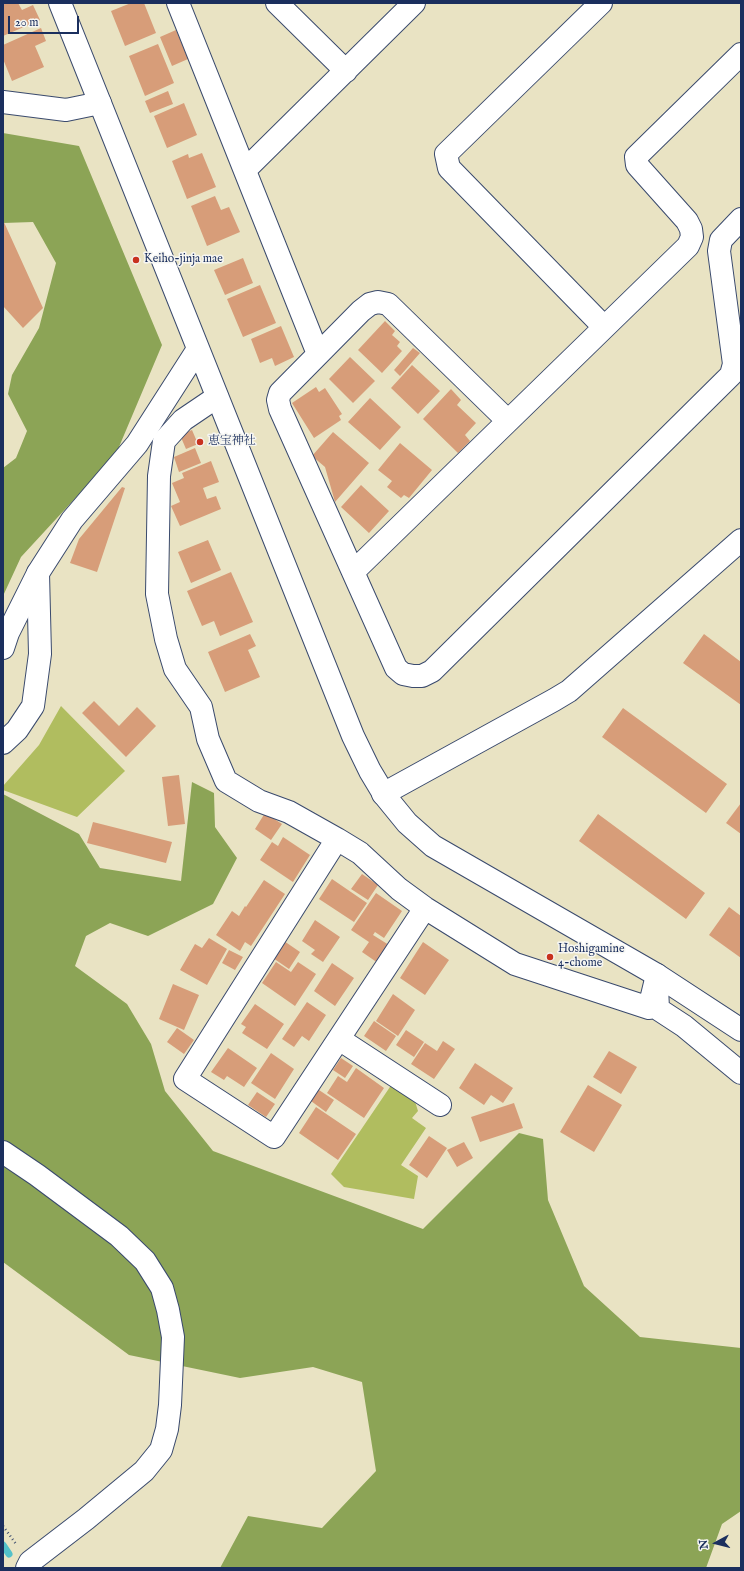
<!DOCTYPE html>
<meta charset="utf-8">
<style>
body{margin:0}
#map{position:relative;width:744px;height:1571px;overflow:hidden;background:#e9e3c3;font-family:"IM FELL English",serif}
canvas{display:block}
.frame{position:absolute;inset:0;border:4px solid #1b2f5e;pointer-events:none}
.north{position:absolute;left:696px;top:1523px;width:40px;height:40px;-webkit-text-stroke:3px #f6f6f2;paint-order:stroke;rotate:263deg;font-size:11px;font-weight:700;line-height:16px;text-align:center;color:#1b2f5e}
.north::after{content:'';display:block;margin:auto;width:14px;height:18px;background:#1b2f5e;clip-path:polygon(50% 0,100% 100%,50% 72%,0 100%)}
.scale{position:absolute;left:8px;top:16px;width:71px;height:18px;box-sizing:border-box;border:2px solid #1b2f5e;border-top:0;padding-left:5px;font-size:12px;line-height:14px;white-space:nowrap;color:#1b2f5e;-webkit-text-stroke:3px #f6f6f2;paint-order:stroke}
</style>
<div id="map">
<canvas width="744" height="1571"></canvas>
<div class="frame"></div>
<div class="north">N</div>
<div class="scale">20 m</div>
</div>
<script>
const g = document.querySelector('canvas').getContext('2d');
g.lineJoin = 'round';
function fill(path, color) {
  g.fillStyle = color;
  g.fill(path, 'evenodd');
}
function shape(rows) {
  const path = new Path2D();
  for (const r of rows) {
    path.moveTo(r[0], r[1]);
    for (let i = 2; i < r.length; i += 2) path.lineTo(r[i], r[i + 1]);
  }
  return path;
}
function trace(path, color, width, dash) {
  g.strokeStyle = color;
  g.lineWidth = width;
  g.lineCap = dash ? 'butt' : 'round';
  g.setLineDash(dash || []);
  g.stroke(path);
}
function label(font, color, halo, rows, align = 'center') {
  g.font = font + ' "IM FELL English","Noto Serif JP",serif';
  g.lineWidth = 3;
  g.setLineDash([]);
  g.textBaseline = 'middle';
  g.strokeStyle = halo;
  g.fillStyle = color;
  for (const [text, x, y, turn = 0] of rows) {
    g.save();
    g.translate(x, y);
    g.rotate((+turn || 0) * Math.PI / 180);
    g.textAlign = isNaN(turn) ? turn : align;
    if (halo) g.strokeText(text, 0, 0);
    g.fillText(text, 0, 0);
    g.restore();
  }
}
fill(shape([
 [61,706,125,771,77,817,3,790,3,786,39,745],
 [394,1081,413,1095,418,1111,412,1118,426,1128,401,1165,418,1176,414,1199,344,1187,331,1174]
]), '#b0bd5f');
fill(shape([
 [3,133,79,146,162,345,116,454,21,557,3,596,3,468,16,458,27,431,8,394,12,375,39,328,56,263,33,222,3,223],
 [192,782,214,793,215,827,237,858,213,904,148,936,110,923,86,936,75,966,127,1004,151,1044,165,1091,213,1151,423,1229,519,1133,543,1139,548,1200,584,1286,640,1337,741,1348,741,1511,722,1524,706,1568,220,1568,248,1516,322,1528,376,1471,362,1382,313,1367,240,1378,129,1355,3,1262,3,794,79,834,100,868,181,881]
]), '#8ca456');
trace(shape([
 [3,1545,9,1554]
]), '#53c1ca', 7);
fill(shape([
 [3,3,18,3,22,10,33,5,40,20,3,36],
 [131,3,144,3,156,33,125,46,111,11],
 [41,28,46,41,35,46,44,67,12,81,3,59,3,45],
 [176,30,188,59,172,66,160,37],
 [158,44,174,83,145,96,129,56],
 [168,91,173,104,150,113,145,101],
 [184,103,197,135,167,148,154,116],
 [202,153,216,187,187,199,172,161,188,154,189,158],
 [215,196,221,210,229,207,240,232,207,246,191,206],
 [3,220,43,308,23,328,3,306],
 [243,258,253,283,225,295,214,270],
 [260,285,276,323,243,337,227,299],
 [385,321,395,331,392,335,400,342,397,346,402,351,382,373,358,350],
 [281,326,294,357,275,366,272,358,260,363,251,339],
 [413,348,420,353,400,376,394,370],
 [350,357,375,381,353,403,329,379],
 [412,365,440,391,418,414,391,388],
 [316,387,319,392,325,388,342,414,339,416,341,420,314,438,292,403],
 [451,389,461,400,457,405,476,423,465,435,470,441,458,453,423,419],
 [370,398,401,427,380,450,348,422],
 [192,430,198,444,186,449,180,435],
 [333,432,369,463,335,502,325,467,312,456],
 [400,443,432,470,409,498,404,495,401,498,387,487,392,481,378,470],
 [195,448,201,463,179,472,174,457],
 [211,461,219,482,203,488,207,499,216,496,221,509,180,526,171,506,180,502,172,483,184,478,182,473],
 [361,485,389,511,369,533,341,507],
 [122,487,125,488,97,572,70,563,79,539],
 [208,540,221,570,191,583,178,552],
 [231,572,253,622,220,636,214,621,202,626,187,591],
 [250,634,256,646,248,650,260,677,225,692,208,652],
 [704,634,741,662,741,705,683,663],
 [94,701,119,726,137,707,156,726,126,757,82,713],
 [623,708,727,784,706,813,602,737],
 [179,775,185,824,168,826,162,777],
 [741,803,741,834,726,823],
 [265,813,282,824,271,840,255,829],
 [598,814,705,893,686,919,579,841],
 [93,822,172,842,166,863,87,843],
 [283,837,310,855,293,882,260,860,272,842,278,846],
 [362,874,378,885,368,900,351,889],
 [332,879,367,903,354,922,319,899],
 [264,880,285,894,251,946,245,942,240,951,216,935,232,911,239,916,245,906,246,907],
 [376,893,402,911,384,938,375,932,373,935,389,945,378,963,362,952,369,942,351,930],
 [729,907,741,916,741,958,709,935],
 [315,920,340,937,323,962,311,954,315,950,302,941],
 [209,938,227,949,207,985,180,970,195,944,202,948],
 [284,941,300,952,289,969,273,958],
 [423,942,449,960,425,995,400,978],
 [229,950,243,957,235,970,222,963],
 [276,962,291,972,298,962,316,974,295,1006,262,983],
 [332,963,354,978,335,1006,314,991],
 [173,984,199,995,184,1030,159,1019],
 [393,994,415,1010,398,1036,376,1021],
 [307,1002,326,1015,309,1041,302,1036,294,1047,282,1039],
 [255,1004,284,1024,267,1049,242,1033,246,1027,241,1024],
 [374,1021,396,1036,386,1051,364,1036],
 [177,1028,194,1040,184,1054,167,1042],
 [406,1030,424,1042,414,1057,396,1045],
 [443,1041,455,1049,434,1079,411,1064,425,1043,437,1051],
 [228,1048,257,1068,244,1087,227,1076,224,1080,211,1072],
 [609,1051,637,1067,621,1094,593,1077],
 [271,1053,294,1069,275,1099,251,1083],
 [341,1058,353,1066,345,1078,333,1070],
 [475,1063,513,1088,503,1103,491,1095,484,1105,459,1088],
 [356,1068,384,1088,364,1118,327,1093,338,1076,347,1082],
 [588,1085,622,1105,594,1152,560,1132],
 [319,1090,334,1100,326,1112,311,1101],
 [257,1092,275,1104,266,1117,248,1105],
 [514,1103,523,1128,480,1142,471,1117],
 [316,1107,356,1134,338,1160,299,1133],
 [429,1136,447,1148,427,1178,409,1165],
 [464,1142,473,1158,457,1167,447,1150]
]), '#d79d79');
const street = shape([
 [178,3,318,354],
 [277,3,346,71],
 [601,3,446,154,449,168,604,327],
 [3,102,66,110,100,103],
 [245,170,414,3],
 [217,397,183,420,164,441,159,476,157,594,166,639,175,669,201,707,208,739,226,781,259,801,289,812,337,839,360,853,399,889,425,908,515,964,649,1008,657,975],
 [508,421,388,304,378,302,370,304,361,311,280,393,278,400,280,409,396,668,403,674,413,676,422,676,432,671,731,375,734,364,719,251,721,240,741,219],
 [353,572,688,246,692,237,691,229,687,221,637,165,636,157,741,54],
 [3,743,17,730,33,706,40,654,38,573],
 [383,794,554,700,569,691,741,540],
 [337,839,185,1079,274,1137,425,908],
 [657,986,658,1009,684,1026,741,1073],
 [339,1039,440,1105],
 [3,1152,37,1175,119,1236,145,1261,162,1288,168,1310,173,1337,170,1405,167,1429,161,1450,144,1471,86,1519,30,1562,27,1568]
]);
const secondary = shape([
 [60,3,353,736,370,771,385,796,407,823,433,846,657,975,741,1030],
 [3,648,8,633,38,573,72,520,137,444,198,349]
]);
trace(street, '#3a4a6d', 24);
trace(secondary, '#3a4a6d', 24);
trace(shape([
 [3,1526,16,1544]
]), '#3a4a6d', 2.5, [1, 3]);
trace(street, '#fff', 22);
trace(secondary, '#fff', 22);
for (const [x, y, r, color] of [
 [136,260,4,"#c8321e"],
 [200,442,4,"#c8321e"],
 [550,957,4,"#c8321e"]
]) {
  const dot = new Path2D();
  dot.arc(x, y, r, 0, 2 * Math.PI);
  g.fillStyle = color;
  g.fill(dot);
  trace(dot, '#f6f6f2', 1.5);
}
label('12px', '#1b2f5e', '#f6f6f2', [
 ["Keiho-jinja mae",144,260],
 ["恵宝神社",208,442],
 ["Hoshigamine",558,950],
 ["4-chome",558,964]
], 'left');
</script>
